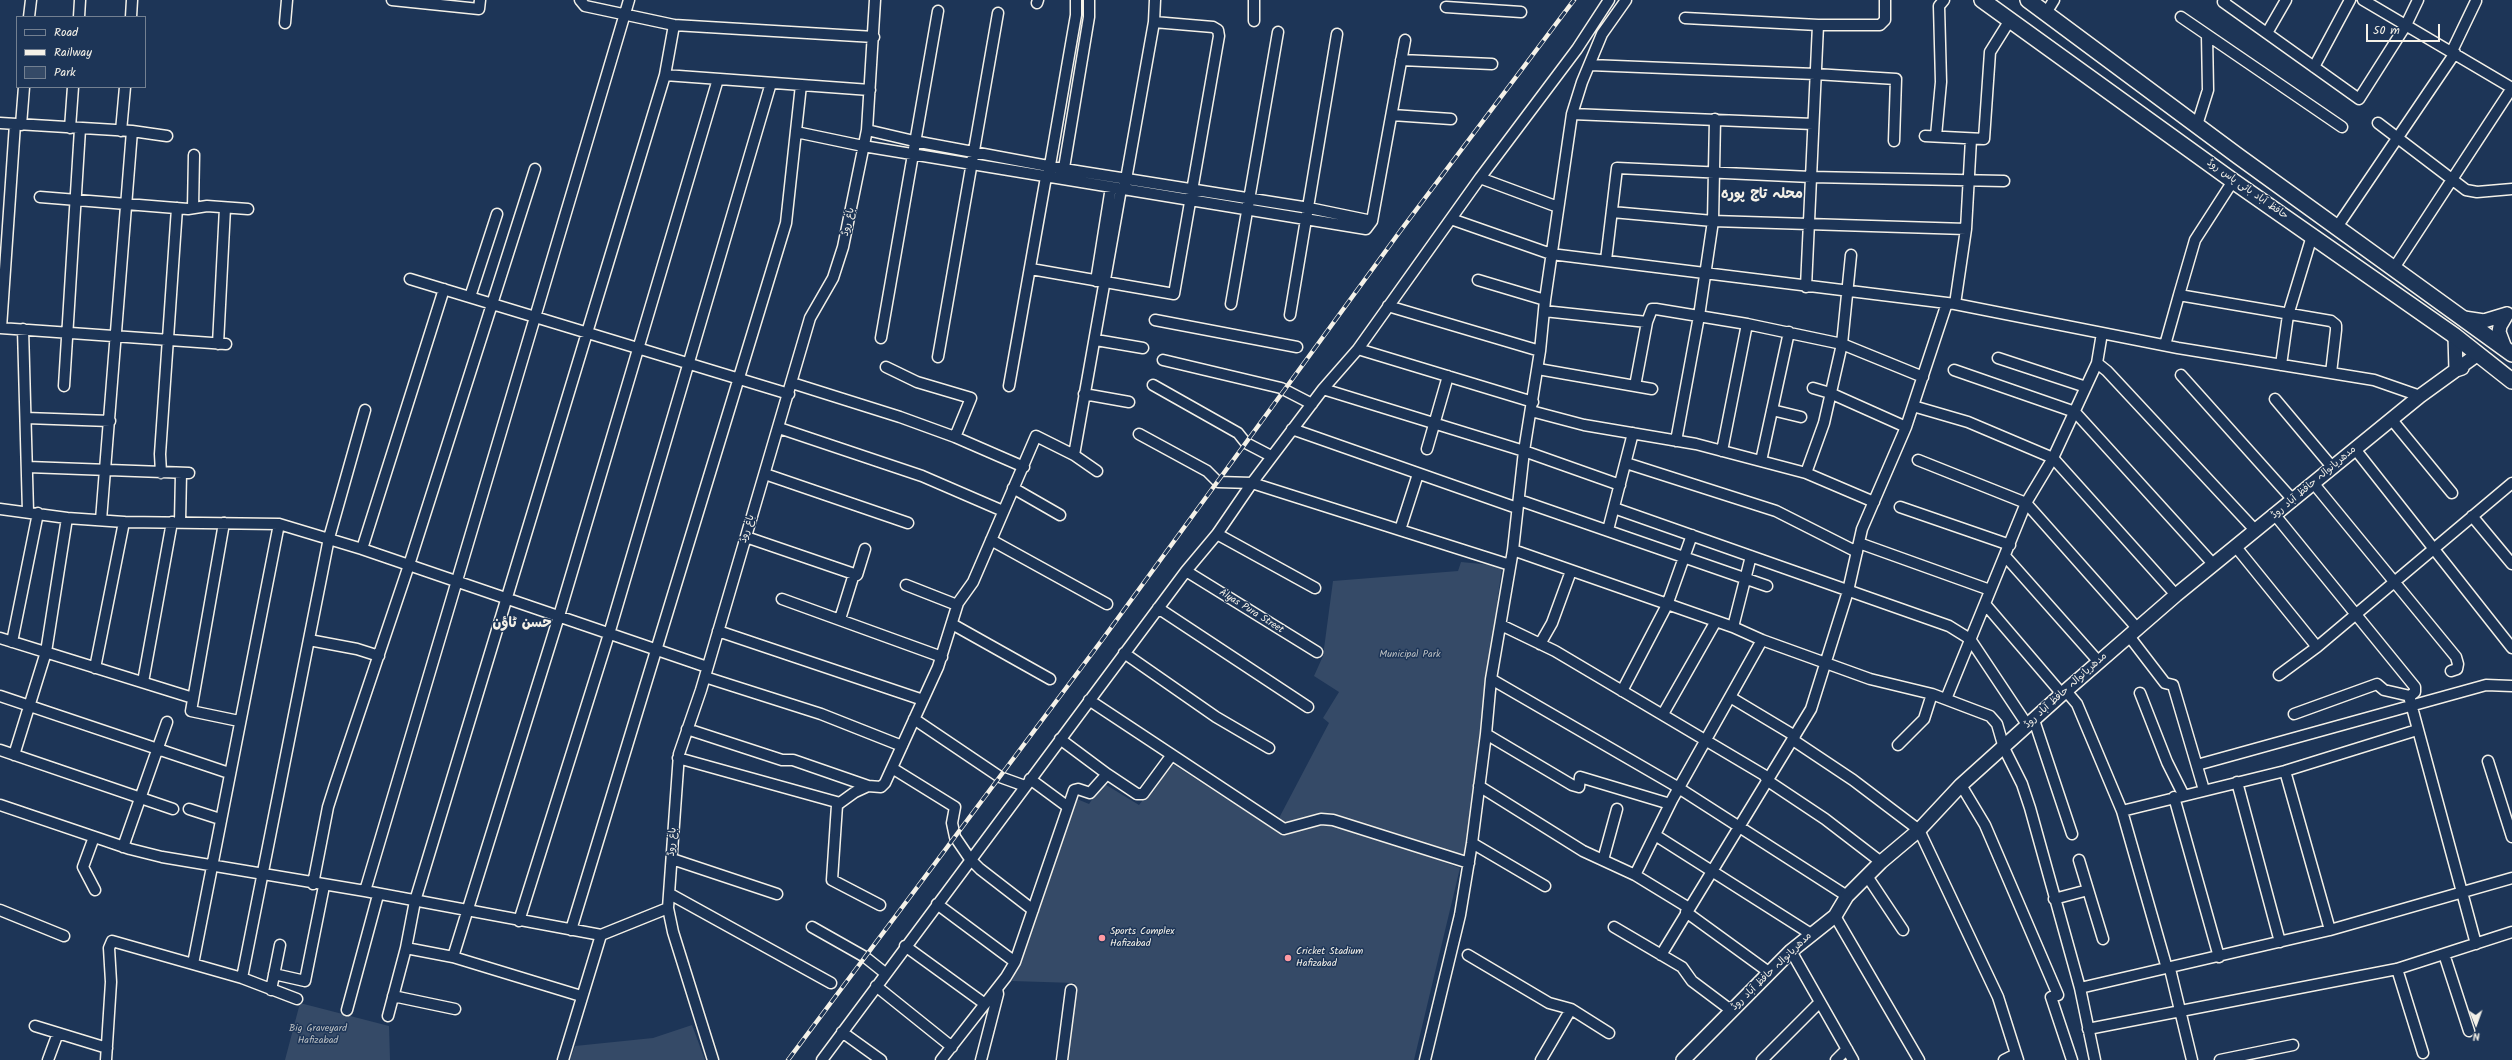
<!DOCTYPE html>
<meta charset="utf-8">
<style>
body{margin:0}
#map{position:relative;width:2512px;height:1060px;overflow:hidden;background:#1d3557;font-family:Kalam,sans-serif}
canvas{display:block}
.legend{position:absolute;left:16px;top:16px;width:130px;height:72px;box-sizing:border-box;background:#1d3557;border:1px solid #738091;margin:0;padding:5px 7px;list-style:none;font-size:12px;color:#f4f1e8}
.legend li{display:flex;align-items:center;gap:8px;height:20px}
.legend b{width:20px;border:1px solid #738091}
.north{position:absolute;left:2456px;top:1004px;width:40px;height:40px;-webkit-text-stroke:3px #1d3557;paint-order:stroke;rotate:178deg;font-size:11px;font-weight:700;line-height:16px;text-align:center;color:#f4f1e8}
.north::after{content:'';display:block;margin:auto;width:14px;height:18px;background:#f4f1e8;clip-path:polygon(50% 0,100% 100%,50% 72%,0 100%)}
.scale{position:absolute;left:2366px;top:24px;width:74px;height:18px;box-sizing:border-box;border:2px solid #f4f1e8;border-top:0;padding-left:5px;font-size:12px;line-height:14px;white-space:nowrap;color:#f4f1e8;-webkit-text-stroke:3px #1d3557;paint-order:stroke}
</style>
<div id="map">
<canvas width="2512" height="1060"></canvas>
<ul class="legend">
<li><b style="height:5px;background:#1d3557"></b>Road</li>
<li><b style="height:5px;background:#f4f1e8"></b>Railway</li>
<li><b style="height:11px;background:#354a67"></b>Park</li>
</ul>
<div class="north">N</div>
<div class="scale">50 m</div>
</div>
<script>
const g = document.querySelector('canvas').getContext('2d');
g.lineJoin = 'round';
function fill(path, color) {
  g.fillStyle = color;
  g.fill(path, 'evenodd');
}
function shape(rows) {
  const path = new Path2D();
  for (const r of rows) {
    path.moveTo(r[0], r[1]);
    for (let i = 2; i < r.length; i += 2) path.lineTo(r[i], r[i + 1]);
  }
  return path;
}
function trace(path, color, width, dash) {
  g.strokeStyle = color;
  g.lineWidth = width;
  g.lineCap = dash ? 'butt' : 'round';
  g.setLineDash(dash || []);
  g.stroke(path);
}
function label(font, color, halo, rows, align = 'center') {
  g.font = font + ' Kalam,"Playpen Sans Arabic",sans-serif';
  g.lineWidth = 3;
  g.setLineDash([]);
  g.textBaseline = 'middle';
  g.strokeStyle = halo;
  g.fillStyle = color;
  for (const [text, x, y, turn = 0] of rows) {
    g.save();
    g.translate(x, y);
    g.rotate((+turn || 0) * Math.PI / 180);
    g.textAlign = isNaN(turn) ? turn : align;
    if (halo) g.strokeText(text, 0, 0);
    g.fillText(text, 0, 0);
    g.restore();
  }
}
fill(shape([
 [1461,562,1502,566,1465,857,1323,814,1284,824,1278,820,1329,723,1323,718,1339,692,1314,676,1323,656,1333,581,1458,571],
 [1171,763,1282,835,1312,826,1343,826,1460,868,1414,1060,1065,1060,1075,983,1012,981,1053,865,1077,799,1089,804,1103,783,1139,805],
 [300,1003,389,1026,390,1060,285,1060],
 [692,1025,705,1060,570,1060,575,1046,653,1038]
]), '#354a67');
const minor = shape([
 [392,0,479,9,480,0],
 [580,0,585,6,674,25,874,37],
 [2225,0,2223,2,2359,99,2406,25,2418,0],
 [2363,0,2512,88,2394,268],
 [1037,3,1038,0],
 [1446,7,1521,12],
 [2046,13,2054,0],
 [29,17,31,0],
 [79,17,80,0],
 [131,17,132,0],
 [2181,17,2342,127],
 [1685,18,1818,25,1880,25,1885,20,1885,0],
 [1254,21,1254,0],
 [285,23,287,0],
 [2267,33,2286,0],
 [2452,51,2476,1],
 [1401,60,1492,64],
 [1590,65,1815,74,1896,79,1894,141],
 [2314,67,2350,0],
 [665,75,870,90],
 [1572,114,1813,124],
 [1392,115,1451,119],
 [0,123,132,131,167,136],
 [2378,123,2466,190,2477,192,2512,189],
 [21,125,24,87],
 [2197,125,2208,90,2207,35],
 [70,128,73,87],
 [867,130,914,141,1064,169,1309,208,1372,221],
 [121,131,125,87],
 [796,132,863,146,1366,229,1372,221,1405,40],
 [1925,136,1984,139,1990,52,2010,20],
 [1936,136,1941,82,1939,6,1944,0],
 [1049,171,1076,15,1076,0],
 [1063,174,1089,17,1089,0],
 [1480,178,1558,207],
 [1125,185,1154,22,1155,0],
 [40,197,188,209,207,206,248,209],
 [193,208,194,155],
 [1612,212,1713,221,1966,229],
 [1451,219,1551,254,1955,304,2178,348,2374,380,2420,396],
 [2337,227,2455,53],
 [1606,260,1617,168,1811,177,2004,181],
 [1031,269,1174,294,1219,36,1218,30,1213,27,1154,22],
 [410,279,789,394],
 [1478,280,1545,300],
 [1096,281,1111,187],
 [1806,287,1818,25],
 [2179,295,2195,240,2233,181],
 [470,297,497,214],
 [1231,304,1278,32],
 [1955,304,1966,229,1971,139],
 [1388,306,1540,351],
 [1544,311,1647,322,1652,309,1656,309,1747,324,1842,344,1923,377],
 [1290,315,1337,34],
 [1155,320,1297,347],
 [0,328,226,344],
 [1,328,15,124],
 [23,329,28,512],
 [881,338,938,11],
 [1096,340,1143,348],
 [218,344,225,208],
 [2165,345,2179,295,2331,321,2336,325,2336,330,2331,373],
 [1358,349,1533,402],
 [938,357,998,13],
 [1998,358,2086,387],
 [1163,360,1281,388,1312,404],
 [2097,363,2107,371,2256,531],
 [2281,365,2288,315,2312,236],
 [886,367,917,382,971,398,955,437],
 [1538,369,1652,389],
 [1954,370,2075,412,2214,565],
 [2181,375,2293,500],
 [792,383,900,417,955,437,1024,467],
 [1153,385,1238,433,1246,443,1271,456],
 [64,386,80,129],
 [1009,386,1046,177],
 [1635,386,1647,322],
 [1813,388,1830,393,1906,427],
 [1323,389,1524,451,1620,485],
 [1084,394,1129,402],
 [2275,399,2333,468],
 [1913,406,1968,422,2053,458,2176,595],
 [1772,410,1801,417],
 [1531,411,1584,425,1696,444,1806,473,1874,502],
 [26,418,110,421],
 [2392,420,2452,493],
 [779,428,922,476,1003,511],
 [1292,429,1517,508],
 [1139,434,1207,471,1218,482,1252,483,1510,565],
 [1676,441,1699,316,1713,221,1715,119],
 [1427,449,1448,376],
 [2355,449,2512,648],
 [1722,451,1747,324],
 [1074,455,1121,189],
 [1918,460,2026,503,2137,628],
 [1761,461,1789,332],
 [1626,463,1776,511,1857,552],
 [28,467,189,473],
 [161,473,160,454,177,208],
 [1806,473,1824,423,1842,344,1851,255],
 [765,474,908,523],
 [2314,484,2456,657,2458,664,2457,669,2451,671],
 [1013,488,1060,515],
 [1519,500,1767,586],
 [1900,507,2010,545],
 [1614,508,1949,626,1970,639,2028,726],
 [0,509,67,518,124,522,279,524,362,549,707,667],
 [2275,515,2415,687,2415,692,2410,696,2410,700,2476,944],
 [2472,516,2512,564],
 [101,520,132,131],
 [180,522,181,473],
 [224,523,191,711,239,721],
 [1400,530,1418,474],
 [1608,530,1633,433],
 [1217,534,1315,588],
 [746,537,857,575,865,549],
 [991,540,1107,604],
 [1859,543,1990,590],
 [2236,547,2317,647],
 [362,549,444,289],
 [1513,550,1733,627,1762,640,1870,679,1932,694,1990,716,1997,724,2004,748,2022,784,2030,808,2080,988,2095,1060],
 [2005,556,2099,662],
 [1186,571,1317,652],
 [906,585,957,605],
 [782,599,942,657],
 [1985,604,2062,694],
 [1158,608,1308,707],
 [840,619,854,574],
 [952,624,1050,679],
 [1501,625,1555,651,1764,775,1768,781,1825,819,1881,862],
 [1733,627,1751,556],
 [718,631,923,700],
 [2129,636,2165,683,2173,685,2204,790],
 [0,638,193,698],
 [309,640,357,649,379,656],
 [12,642,38,513],
 [1540,644,1552,623,1571,571],
 [1124,653,1216,717,1269,748],
 [95,668,124,522],
 [2279,675,2317,647,2512,483],
 [705,677,821,714,902,746],
 [1491,679,1674,785,1847,896],
 [143,682,172,522],
 [1622,691,1667,605,1692,535],
 [2066,691,2077,704,2122,811,2166,965,2170,969,2192,1060],
 [2140,693,2167,762,2183,794],
 [0,696,229,773],
 [1730,697,1795,736],
 [1946,699,2026,503,2053,458,2097,363,2102,333],
 [1089,700,1284,829,1321,819,1333,820,1469,863],
 [1663,714,1716,621],
 [2294,714,2377,684,2384,690,2410,696],
 [914,719,1000,777,1025,786],
 [2034,720,2072,834],
 [687,729,782,760,793,760,868,786],
 [1486,734,1572,785,1579,787,1580,777,1670,804],
 [1060,739,1107,774],
 [1793,740,1853,780,1919,830,1998,997,2018,1060],
 [1898,745,1924,719,1932,694],
 [0,750,173,809],
 [14,755,46,652,67,518],
 [678,758,840,803],
 [2488,761,2512,837],
 [2197,765,2486,685,2512,686],
 [892,768,955,807,952,823,955,837,970,859,980,869,1033,910],
 [2285,771,2330,930],
 [1030,779,1068,807],
 [2237,782,2280,942],
 [1961,785,1985,825,2058,995,2051,997,2072,1060],
 [1479,786,1583,851,1635,875,1689,908],
 [2174,797,2219,957],
 [0,805,130,849,162,857,365,891,601,935,668,908],
 [189,809,220,819],
 [2122,811,2285,771,2417,730],
 [1655,835,1811,934],
 [94,837,83,867,95,890],
 [1472,843,1545,886],
 [123,847,167,722],
 [672,859,777,894],
 [1603,860,1617,809],
 [2079,860,2103,939],
 [1635,875,1672,800,1762,640],
 [1867,876,1903,930],
 [313,884,328,807,335,785,409,565,535,169],
 [365,891,629,0],
 [670,894,831,983],
 [2054,899,2088,890],
 [937,904,1015,962],
 [880,905,832,880,837,805,855,792,868,786,881,787,885,783,938,667,958,603,973,582,1036,436,1074,455,1097,471],
 [0,910,64,936],
 [1686,912,1770,973],
 [1835,916,1919,1060],
 [519,921,609,634,771,83],
 [812,927,865,957,885,973],
 [1614,927,1682,967,1692,981,1732,1011],
 [571,930,786,223,801,85],
 [905,946,985,1004],
 [406,948,453,957,581,996],
 [1791,951,1853,1060],
 [2444,954,2469,1031],
 [1468,955,1549,1003,1571,1009,1609,1033],
 [1661,955,1811,709,1848,591,1862,529,1906,427,1947,303],
 [453,957,559,616,718,79],
 [193,964,279,524],
 [2397,969,2423,1053],
 [274,974,305,981,324,886],
 [242,978,329,538,365,410],
 [876,986,952,1047],
 [2080,988,2330,930,2512,878],
 [271,990,280,945],
 [393,996,455,1009],
 [347,1010,378,895],
 [388,1016,406,948,415,901,665,75,674,25],
 [35,1026,107,1048],
 [2088,1029,2397,969,2512,932],
 [842,1032,881,1060],
 [48,1060,58,1033],
 [106,1060,111,982,109,948,112,941,242,978,297,999],
 [563,1060,601,935],
 [713,1060,673,932,668,908,679,754,701,690,810,318,833,278,843,247,867,130,875,0],
 [822,1060,1186,571,1217,534,1252,483,1323,389,1358,349,1480,178,1577,49,1609,0],
 [941,1060,1006,977,1015,962,1074,790,1078,789,1090,793,1107,774,1137,794,1143,794,1171,756],
 [981,1060,998,994,997,989],
 [1062,1060,1071,990],
 [1425,1060,1460,915,1472,843,1486,734,1491,679,1513,550,1524,451,1540,351,1545,300,1572,114,1582,82,1602,34,1626,0],
 [1541,1060,1571,1009],
 [1762,1060,1820,1002],
 [1836,1060,1847,1049],
 [2004,1060,2016,1054],
 [2220,1060,2293,1045]
]);
const major = shape([
 [2464,318,2484,321,2507,314],
 [2455,336,2456,370,2462,368],
 [2505,348,2499,332,2500,326,2507,314],
 [1683,1060,1791,951,1835,916,1847,896,1881,862,1919,830,1961,785,2062,694,2176,595,2355,449,2420,396,2478,354]
]);
const highway = shape([
 [1982,0,2233,181,2455,336,2512,381],
 [2028,0,2238,156,2512,354]
]);
trace(minor, '#f4f1e8', 13);
trace(major, '#f4f1e8', 16);
trace(highway, '#f4f1e8', 18);
trace(minor, '#1d3557', 10);
trace(major, '#1d3557', 13);
trace(highway, '#1d3557', 15);
const rail = shape([
 [788,1060,1102,640,1401,230,1574,0]
]);
trace(rail, '#f4f1e8', 4.5);
trace(rail, '#1d3557', 3, [9]);
for (const [x, y, r, color] of [
 [1102,938,4,"#ff9aa2"],
 [1288,958,4,"#ff9aa2"]
]) {
  const dot = new Path2D();
  dot.arc(x, y, r, 0, 2 * Math.PI);
  g.fillStyle = color;
  g.fill(dot);
  trace(dot, '#1d3557', 1.5);
}
label('10px', '#f4f1e8', '#1d3557', [
 ["حافظ آباد بائی پاس روڈ",2247,190,35],
 ["باغ روڈ",849,222,-77],
 ["مدھریانوالہ حافظ آباد روڈ",2314,483,-40],
 ["باغ روڈ",748,529,-73],
 ["Alyas Pura Street",1251,612,32],
 ["مدھریانوالہ حافظ آباد روڈ",2066,691,-42],
 ["باغ روڈ",673,842,-86],
 ["مدھریانوالہ حافظ آباد روڈ",1772,972,-44]
]);
label('10px', '#bbbfc1', '#1d3557', [
 ["Municipal Park",1410,655],
 ["Big Graveyard",318,1029],
 ["Hafizabad",318,1041]
]);
label('10px', '#f4f1e8', '#1d3557', [
 ["Sports Complex",1110,932],
 ["Hafizabad",1110,944],
 ["Cricket Stadium",1296,952],
 ["Hafizabad",1296,964]
], 'left');
label('bold 14px', '#f4f1e8', '#1d3557', [
 ["محلہ تاج پورہ",1762,196],
 ["حسن ٹاؤن",522,625]
]);
</script>
